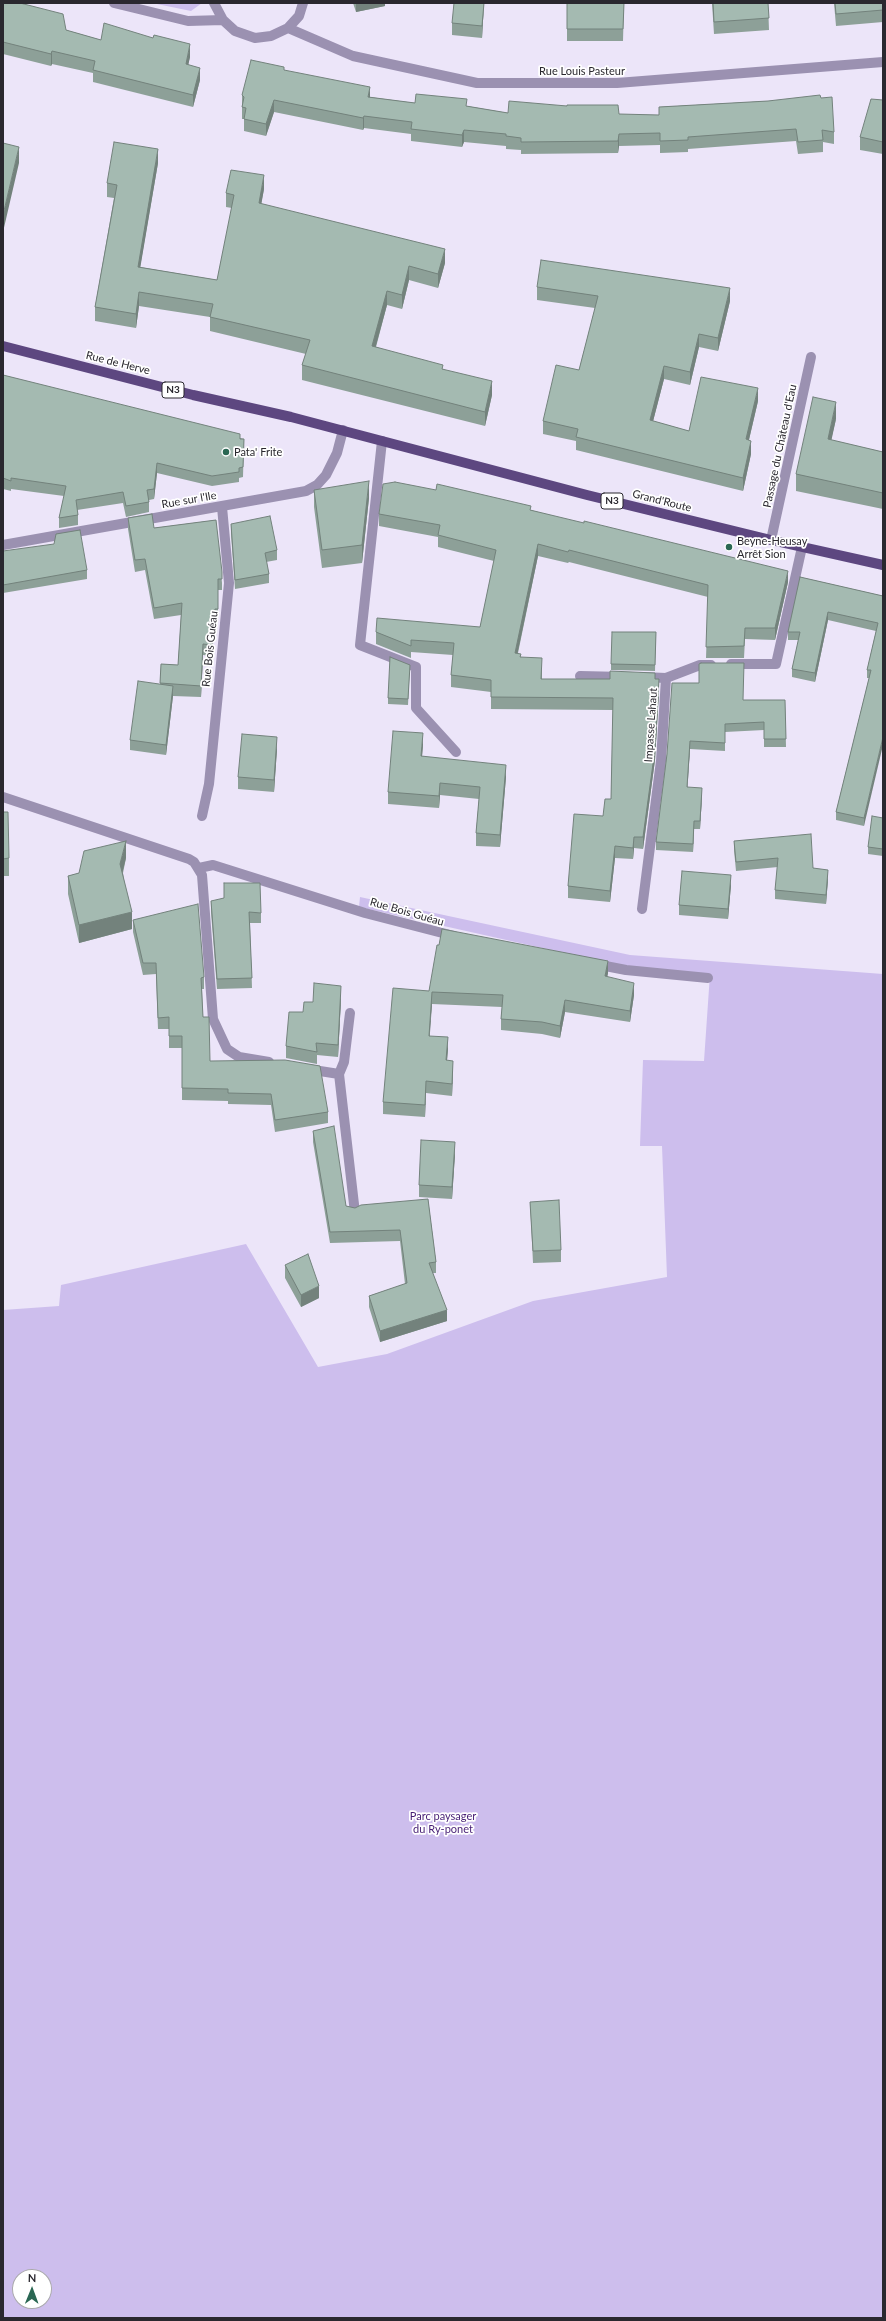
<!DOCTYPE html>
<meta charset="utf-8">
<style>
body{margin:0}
#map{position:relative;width:886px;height:2321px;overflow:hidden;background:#ece5f9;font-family:Lato,sans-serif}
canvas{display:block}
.frame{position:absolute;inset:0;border:4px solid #2a282f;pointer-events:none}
.north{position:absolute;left:12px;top:2269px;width:40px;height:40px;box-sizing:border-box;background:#fff;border:1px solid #aaa9ac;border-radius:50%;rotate:1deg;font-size:11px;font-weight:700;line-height:16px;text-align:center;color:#2a282f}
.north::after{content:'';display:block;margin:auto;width:14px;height:18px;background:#2a6753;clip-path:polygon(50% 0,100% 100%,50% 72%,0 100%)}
</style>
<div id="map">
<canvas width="886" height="2321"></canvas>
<div class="frame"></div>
<div class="north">N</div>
</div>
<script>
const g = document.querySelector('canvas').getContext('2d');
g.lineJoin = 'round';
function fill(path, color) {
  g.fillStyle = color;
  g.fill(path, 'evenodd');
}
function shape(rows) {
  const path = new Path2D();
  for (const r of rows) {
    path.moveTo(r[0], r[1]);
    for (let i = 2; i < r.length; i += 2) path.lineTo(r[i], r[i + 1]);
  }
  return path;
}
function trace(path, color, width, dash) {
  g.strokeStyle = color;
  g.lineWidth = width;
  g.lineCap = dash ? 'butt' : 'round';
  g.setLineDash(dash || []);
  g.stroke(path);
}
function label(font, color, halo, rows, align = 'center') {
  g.font = font + ' Lato,sans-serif';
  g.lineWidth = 3.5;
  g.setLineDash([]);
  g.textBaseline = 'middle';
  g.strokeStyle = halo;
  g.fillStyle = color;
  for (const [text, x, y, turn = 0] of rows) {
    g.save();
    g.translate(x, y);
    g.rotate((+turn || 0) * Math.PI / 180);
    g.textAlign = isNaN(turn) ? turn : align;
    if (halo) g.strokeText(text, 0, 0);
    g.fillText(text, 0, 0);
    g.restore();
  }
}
fill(shape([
 [152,3,202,3,191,11],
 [360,897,630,955,883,974,883,2318,3,2318,3,1310,59,1306,61,1285,246,1244,318,1367,387,1354,533,1301,667,1277,662,1146,640,1146,643,1060,704,1061,710,974,627,967,359,907],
 [20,2277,44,2277,44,2301,20,2301]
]), '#cdbeed');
trace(shape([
 [382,441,360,645,416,667,416,708,456,752],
 [771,540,811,357],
 [580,676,624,677],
 [642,677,666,678],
 [199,868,213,865,365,913,454,936],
 [595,964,626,970,708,978]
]), '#9b91b1', 10);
trace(shape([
 [114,3,188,21,223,20],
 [214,3,223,20,235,31,255,38,271,36,288,28,299,16,303,3],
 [288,28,353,56,477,83,617,83,883,62],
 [3,545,306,491,317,485,326,475,337,453,343,430],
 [731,664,776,664,802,547],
 [3,797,189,859,194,862,202,875,213,1019,227,1049,239,1057,269,1062],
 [202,816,209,784,229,583,222,507],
 [642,909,661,761,666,678,700,665,711,665],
 [307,1069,339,1074,355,1213],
 [339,1074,344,1062,350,1013]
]), '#9b91b1', 10);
trace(shape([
 [3,346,193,395,291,417,587,495,771,540,883,565]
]), '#5d4780', 10);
fill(shape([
 [3,3,66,30,101,40,190,57,188,64,200,80,193,107,93,82,93,73,52,64,51,66,3,54],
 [353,3,385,3,385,6,356,12],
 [484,3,482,38,452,35,452,23],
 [567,3,624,3,623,41,567,41],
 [712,3,768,3,769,30,714,34],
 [834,3,883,3,883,22,836,26],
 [284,71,370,97,415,103,467,106,508,113,659,115,659,107,768,101,834,132,834,144,823,142,823,152,798,154,796,141,688,149,688,152,660,153,660,145,619,146,618,153,521,154,521,150,506,149,506,146,464,142,462,147,411,141,411,134,364,128,363,130,274,112,266,136,244,131,244,119,242,119,242,95],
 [883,98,883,154,860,150,860,137,883,100],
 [158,163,140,267,217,280,232,208,226,207,226,193,264,189,261,204,445,263,438,288,409,280,402,309,387,305,376,347,443,369,492,395,485,426,302,380,302,365,306,354,210,331,210,317,139,306,136,328,95,321,95,307,114,198,107,197,107,183],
 [537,287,730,301,718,351,699,347,690,385,664,379,653,421,689,431,758,401,749,440,751,454,743,491,576,450,576,441,543,434,543,421,579,370,595,308,537,300],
 [3,375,244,439,243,477,239,478,239,482,212,486,157,473,154,499,149,500,149,512,126,517,123,503,77,510,78,515,78,525,59,528,59,518,64,496,11,489,11,491,3,489],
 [836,419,831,440,883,452,883,509,796,491,796,474],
 [314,490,369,498,362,563,322,568,314,507],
 [531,510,788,582,775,640,745,639,744,658,706,658,708,597,569,562,568,563,538,556,518,653,521,657,542,670,542,679,655,679,659,691,655,760,643,849,634,848,633,859,615,858,610,902,568,898,568,886,603,816,611,799,613,710,491,709,491,692,451,687,451,675,453,655,411,652,411,658,376,644,376,632,480,627,494,561,438,547,438,537,379,526,379,514],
 [128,518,154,528,216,520,222,583,222,590,218,590,218,621,215,620,212,656,203,655,201,697,173,696,166,755,130,750,130,740,160,684,161,664,178,665,181,615,154,619,145,570,135,572,128,529],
 [231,524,277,550,277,560,266,562,269,574,269,583,235,589,231,534],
 [3,551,87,570,87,579,3,593],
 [800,577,883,596,864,826,836,820,836,812,869,678,867,678,867,670,876,631,828,620,815,682,792,677,792,669,799,640,788,640,788,632],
 [656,632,655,671,611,670,611,664],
 [410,665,408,705,388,704,388,698],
 [744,700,785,700,786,747,764,747,764,730,725,732,725,751,690,749,687,787,702,796,700,829,694,829,693,852,656,850,656,842,667,754],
 [423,745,422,756,506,777,500,847,476,846,476,833,479,799,440,795,439,808,388,804,388,792],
 [277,749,274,792,238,789,238,777],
 [3,812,9,858,9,876,3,876],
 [883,818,883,856,868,854,868,847],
 [734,841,813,868,828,879,826,904,775,899,775,890,778,867,736,871,734,850],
 [126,858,123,873,132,929,79,943,68,894,68,876,79,873],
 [731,885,728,919,679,915,679,905],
 [211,901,261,913,261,923,250,923,252,988,217,989,211,912],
 [133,920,204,977,204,989,202,989,203,1017,210,1061,328,1112,328,1123,275,1132,271,1105,228,1104,228,1101,182,1100,182,1048,169,1048,169,1029,158,1029,156,974,143,975,133,932],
 [608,973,607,977,634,995,630,1022,565,1012,560,1038,542,1034,501,1030,501,1019,502,1007,432,1004,429,1036,448,1049,447,1060,453,1073,452,1096,426,1093,425,1117,383,1114,383,1102,429,991],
 [341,999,338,1057,317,1055,317,1064,286,1058,286,1046,303,1012,313,1002],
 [313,1131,346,1206,355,1208,428,1199,436,1262,436,1273,433,1273,447,1321,380,1342,369,1307,369,1296,405,1284,400,1241,330,1243,313,1142],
 [455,1154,452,1199,419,1197,419,1185],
 [530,1202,561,1250,561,1262,533,1263],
 [285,1265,319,1298,301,1307,285,1278]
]), '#8da098');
fill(shape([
 [356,3,385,3,385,6,356,12],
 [484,3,482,38,482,26],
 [190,44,190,57,186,76,186,64],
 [52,51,52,64,51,66,51,54],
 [200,68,200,80,193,107,193,95],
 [370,87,370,100,368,97],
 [274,100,274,112,266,136,266,124],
 [364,116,364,128,363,130,363,118],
 [464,130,464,142,462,147,462,135],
 [619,134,619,146,618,153,618,141],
 [19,147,19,163,3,232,3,215],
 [158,149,158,163,138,281,138,267],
 [264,175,264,189,259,217,259,203],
 [445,249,445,263,438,288,438,274],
 [409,266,409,280,402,309,402,295],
 [730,288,730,301,718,351,718,338],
 [387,291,387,305,372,360,372,346],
 [139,292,139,306,136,328,136,314],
 [699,334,699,347,690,385,690,372],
 [664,366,664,379,650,433,650,420],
 [492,381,492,395,485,426,485,412],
 [758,388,758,401,746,452,746,439],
 [836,402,836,419,828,456,828,439],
 [751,441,751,454,743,491,743,478],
 [157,463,157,473,154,499,154,489],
 [369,481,369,498,362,563,362,545],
 [538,544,538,556,515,665,515,653],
 [788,571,788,582,775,640,775,628],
 [215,609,215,620,212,656,212,645],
 [828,612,828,620,815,682,815,673],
 [203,644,203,655,201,697,201,686],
 [659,679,659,691,655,760,643,849,643,837],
 [173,686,173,696,166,755,166,745],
 [423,733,423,745,421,768,421,756],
 [277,737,277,749,274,792,274,780],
 [883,737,883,745,864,826,864,818],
 [690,741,690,749,687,795,687,787],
 [506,765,506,777,500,847,500,835],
 [440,783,440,795,439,808,439,796],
 [702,788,702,796,700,829,700,821],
 [694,821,694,829,693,852,693,844],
 [634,837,634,848,633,859,633,848],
 [126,841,126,858,120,882,120,864],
 [615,846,615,858,610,902,610,891],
 [828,870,828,879,826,904,826,895],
 [731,875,731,885,728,919,728,909],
 [132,912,132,929,79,943,79,925],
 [608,961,608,973,605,988,605,976],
 [634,983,634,995,630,1022,630,1011],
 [341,986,341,999,338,1057,338,1045],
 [432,992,432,1004,429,1047,429,1036],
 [565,1000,565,1012,560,1038,560,1026],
 [448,1037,448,1049,446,1072,446,1060],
 [453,1061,453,1073,452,1096,452,1084],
 [426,1081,426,1093,425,1117,425,1105],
 [455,1142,455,1154,452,1199,452,1187],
 [319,1286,319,1298,301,1307,301,1295],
 [447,1310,447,1321,380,1342,380,1331]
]), '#73827c');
const building = shape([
 [3,3,20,3,63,14,66,30,101,40,104,23,153,38,154,35,190,44,186,64,200,68,193,95,93,70,95,61,52,51,51,54,3,42,3,3],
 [454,3,484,3,482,26,452,23,454,3],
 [567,3,624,3,623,29,567,29,567,3],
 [713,3,768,3,769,18,714,22,713,3],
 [835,3,883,3,883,10,836,14,835,3],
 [251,60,284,67,284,70,370,87,368,97,415,103,416,94,467,99,466,106,508,113,509,101,567,106,567,105,618,105,619,114,659,115,659,107,768,101,820,95,821,98,832,97,834,132,822,130,823,140,798,142,796,129,688,137,688,140,660,141,660,133,619,134,618,141,521,142,521,138,506,136,506,134,464,130,462,135,411,129,412,122,364,116,363,118,274,100,266,124,244,119,246,108,242,107,244,97,242,95,251,60],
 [883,98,883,142,860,137,871,99,883,100,883,98],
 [114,142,158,149,138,267,217,280,234,195,226,193,231,170,264,175,259,203,445,249,438,274,409,266,402,295,387,291,372,346,443,365,442,369,492,381,485,412,302,365,310,340,210,317,213,304,139,292,136,314,95,307,117,185,107,183,114,142],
 [3,143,19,147,3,215,3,143],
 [541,260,730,288,718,338,699,334,690,372,664,366,650,420,689,431,701,377,758,388,746,439,751,441,743,478,576,437,578,429,543,421,556,365,579,370,598,296,537,287,541,260],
 [3,375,240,434,240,439,244,439,243,467,239,468,239,472,212,476,157,463,154,489,147,490,149,502,126,506,123,492,76,500,78,515,59,518,66,486,11,478,11,481,3,478,3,375],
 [813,397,836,402,828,439,883,452,883,493,796,474,813,397],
 [369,481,362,545,322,550,314,490,369,481],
 [395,482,436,490,437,484,531,506,530,510,584,523,584,521,788,571,775,628,745,628,744,646,706,647,708,585,569,550,568,552,538,544,515,653,521,654,520,657,542,658,541,679,610,679,610,671,655,673,655,679,659,679,655,749,643,837,634,837,633,848,615,846,610,891,568,886,574,814,603,816,605,799,611,799,613,698,491,697,491,680,451,675,454,643,411,640,411,646,376,632,377,618,480,627,496,550,438,535,440,525,379,514,383,484,395,482],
 [152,514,154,528,216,520,222,572,222,579,218,579,218,609,215,609,212,645,203,644,201,686,160,683,161,664,178,665,182,603,154,608,145,559,135,560,128,518,152,514],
 [270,516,277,550,265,553,269,574,235,580,231,524,270,516],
 [80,530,87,570,3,585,3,551,54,544,56,534,80,530],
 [800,577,883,596,883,737,864,818,836,812,871,670,867,670,878,623,828,612,815,673,792,669,800,632,788,632,800,577],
 [612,632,656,632,655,665,611,664,612,632],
 [390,657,410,665,408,699,388,698,390,657],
 [701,663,744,663,743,700,785,700,786,739,764,739,764,722,725,724,725,743,690,741,687,787,702,788,700,821,694,821,693,844,656,842,667,754,672,683,699,683,699,664,701,663],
 [138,681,173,686,166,745,130,740,138,681],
 [393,731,423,733,421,756,506,765,500,835,476,833,480,787,440,783,439,796,388,792,393,731],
 [242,734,277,737,274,780,238,777,242,734],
 [3,812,8,812,9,858,3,859,3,812],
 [872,816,883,818,883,849,868,847,872,816],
 [811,834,813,868,828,870,826,895,775,890,778,858,736,862,734,841,811,834],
 [126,841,120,864,132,912,79,925,68,876,79,873,84,851,126,841],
 [682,871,731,875,728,909,679,905,682,871],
 [224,883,260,883,261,913,249,912,252,978,217,979,211,901,224,898,224,883],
 [198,904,204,977,201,978,203,1017,209,1017,210,1061,285,1060,320,1066,328,1112,275,1120,271,1094,228,1093,228,1089,182,1088,182,1036,169,1036,169,1017,158,1018,156,963,143,963,133,920,198,904],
 [442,929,608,961,605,976,634,983,630,1011,565,1000,560,1026,542,1022,501,1019,503,995,432,992,429,1036,448,1037,446,1060,453,1061,452,1084,426,1081,425,1105,383,1102,393,988,429,991,437,945,439,945,442,929],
 [314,983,341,986,338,1045,316,1043,317,1052,286,1046,289,1012,303,1012,304,1002,313,1002,314,983],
 [334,1126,346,1206,355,1208,361,1205,428,1199,436,1262,429,1263,447,1310,380,1331,369,1296,407,1283,400,1230,330,1232,313,1131,334,1126],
 [421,1140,455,1142,452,1187,419,1185,421,1140],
 [559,1200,561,1250,533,1251,530,1202,559,1200],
 [308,1254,319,1286,301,1295,285,1265,308,1254]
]);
fill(building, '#a4bab1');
trace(building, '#73827c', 1);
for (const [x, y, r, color] of [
 [226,452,4,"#2a6753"],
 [729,547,4,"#2a6753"]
]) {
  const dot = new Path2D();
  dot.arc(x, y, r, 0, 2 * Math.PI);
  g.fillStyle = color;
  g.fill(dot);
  trace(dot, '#fff', 1.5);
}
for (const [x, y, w] of [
 [173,390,22],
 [612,501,22]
]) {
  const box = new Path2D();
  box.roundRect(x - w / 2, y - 8, w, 16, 3);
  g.fillStyle = '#fff';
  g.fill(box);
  trace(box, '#2a282f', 1);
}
label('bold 10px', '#2a282f', null, [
 ["N3",173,390],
 ["N3",612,501]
]);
label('11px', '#2a282f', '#fff', [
 ["Rue Louis Pasteur",582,71],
 ["Rue de Herve",118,363,14],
 ["Passage du Château d'Eau",780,446,-78],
 ["Rue sur l'Ile",189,500,-10],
 ["Grand'Route",662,501,14],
 ["Rue Bois Guéau",210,649,-84],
 ["Impasse Lahaut",651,725,-86],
 ["Rue Bois Guéau",407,912,16]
]);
label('11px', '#2a282f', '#fff', [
 ["Pata' Frite",234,452],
 ["Beyne-Heusay",737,541],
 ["Arrêt Sion",737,554]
], 'left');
label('11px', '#461e74', '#fff', [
 ["Parc paysager",443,1816],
 ["du Ry-ponet",443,1829]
]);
</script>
